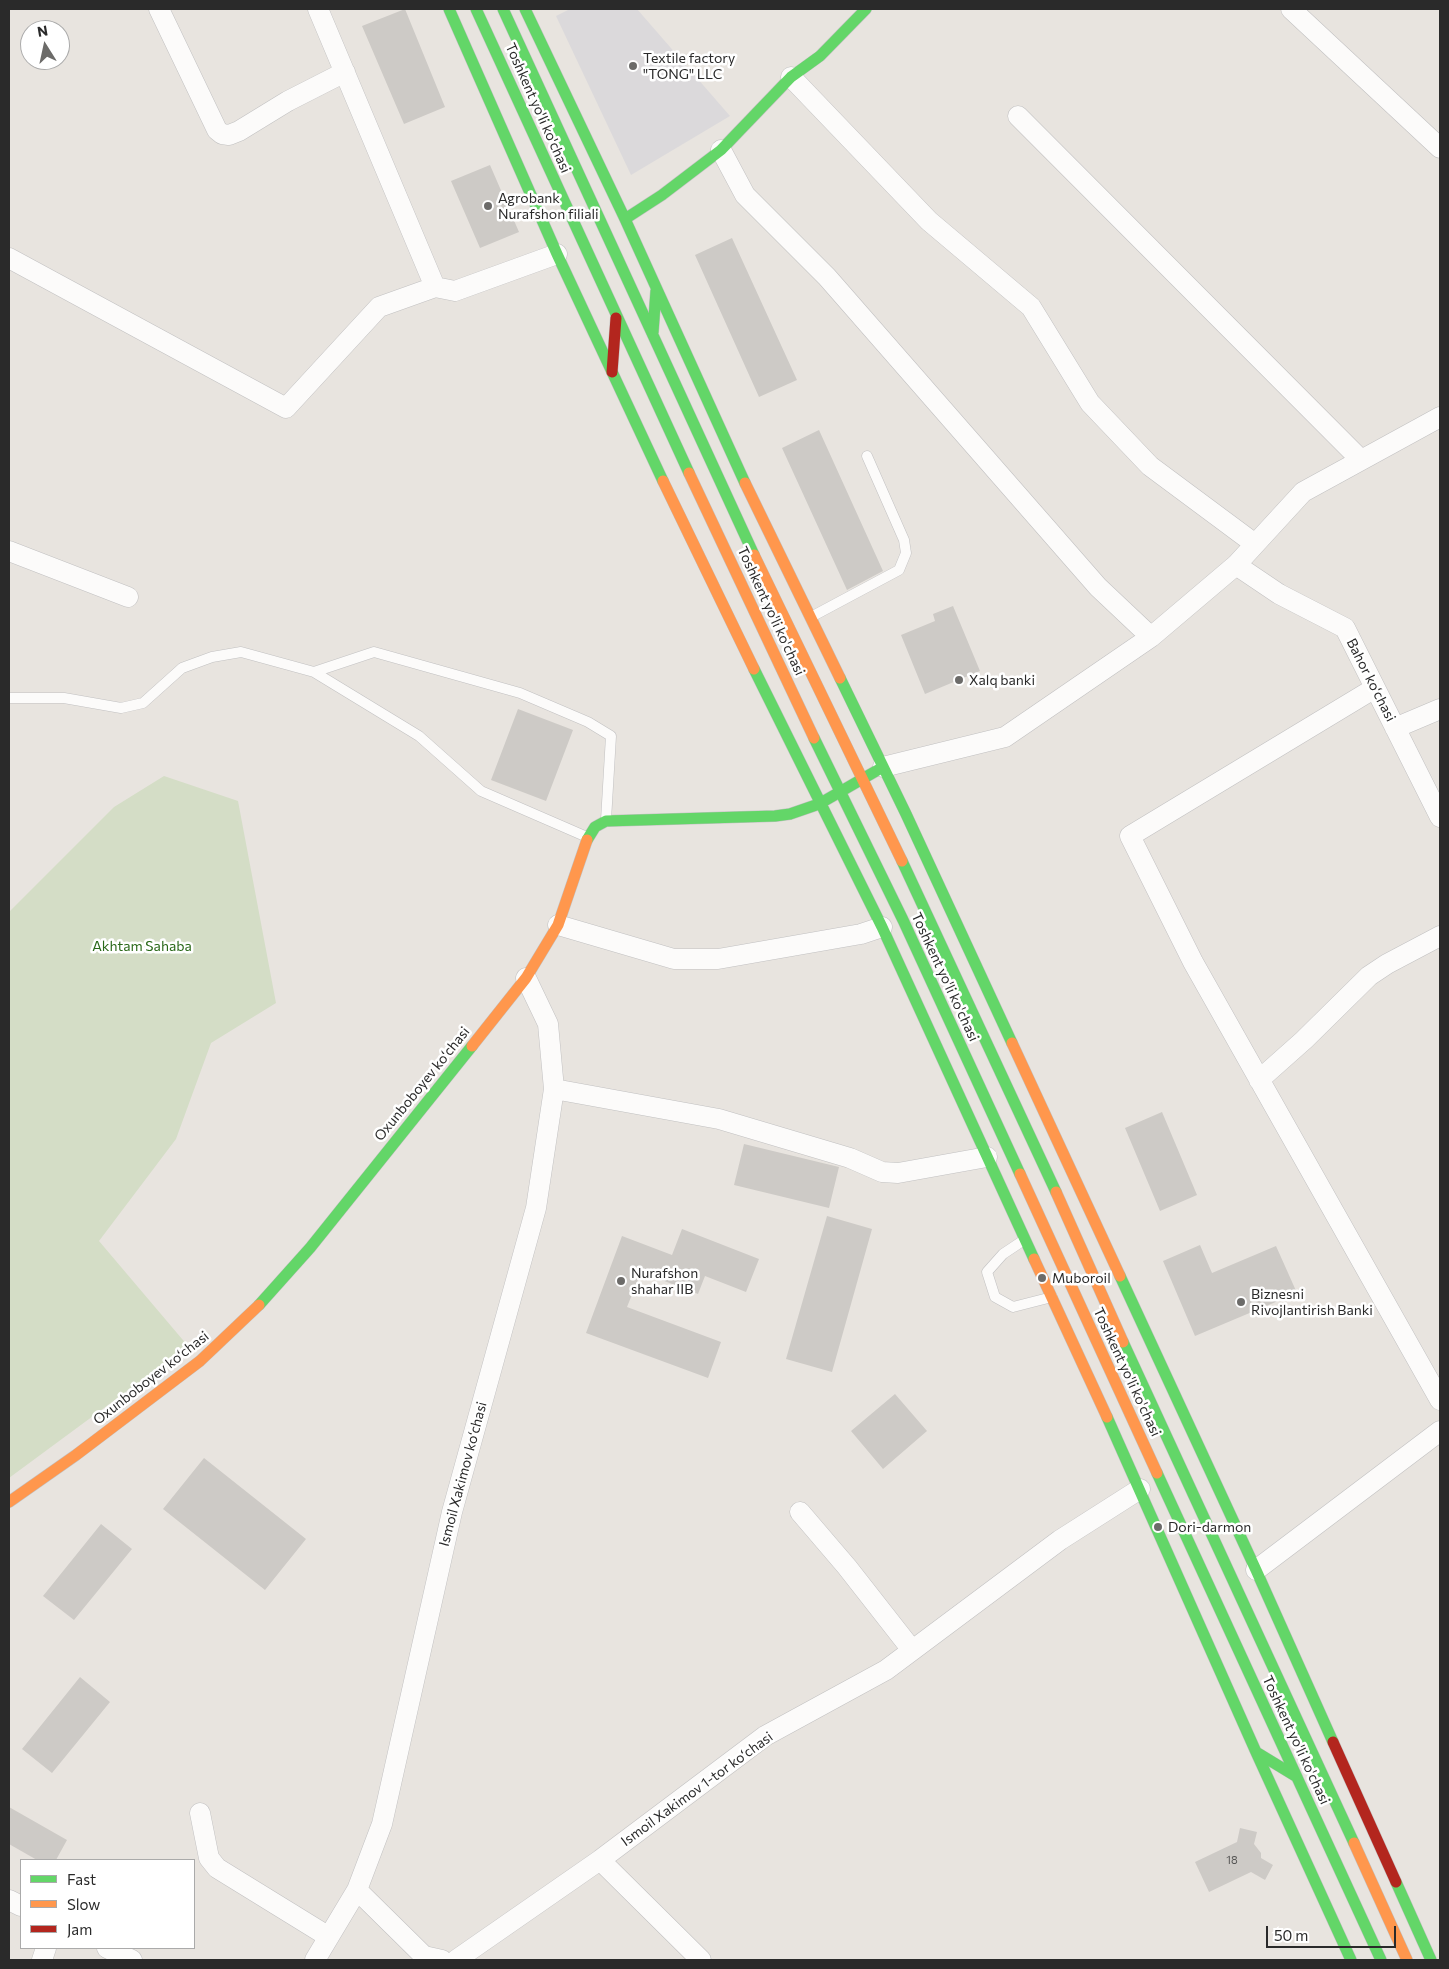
<!DOCTYPE html>
<meta charset="utf-8">
<style>
body{margin:0}
#map{position:relative;width:1449px;height:1969px;overflow:hidden;background:#e8e4df;font-family:Commissioner,sans-serif}
canvas{display:block}
.frame{position:absolute;inset:0;border:10px solid #2a2a2a;pointer-events:none}
.legend{position:absolute;left:20px;top:1859px;width:175px;height:90px;box-sizing:border-box;background:#fff;border:1px solid #aaa;margin:0;padding:6px 9px;list-style:none;font-size:15px;color:#2a2a2a}
.legend li{display:flex;align-items:center;gap:10px;height:25px}
.legend b{width:25px;border:1px solid #aaa}
.north{position:absolute;left:20px;top:20px;width:50px;height:50px;box-sizing:border-box;background:#fff;border:1px solid #aaa;border-radius:50%;rotate:350deg;font-size:14px;font-weight:700;line-height:20px;text-align:center;color:#2a2a2a}
.north::after{content:'';display:block;margin:auto;width:18px;height:22px;background:#6c6b69;clip-path:polygon(50% 0,100% 100%,50% 72%,0 100%)}
.scale{position:absolute;left:1266px;top:1926px;width:130px;height:22px;box-sizing:border-box;border:2px solid #2a2a2a;border-top:0;padding-left:6px;font-size:15px;line-height:18px;white-space:nowrap;color:#2a2a2a;-webkit-text-stroke:4px #fff;paint-order:stroke}
</style>
<div id="map">
<canvas width="1449" height="1969"></canvas>
<div class="frame"></div>
<ul class="legend">
<li><b style="height:6px;background:#63d668"></b>Fast</li>
<li><b style="height:6px;background:#ff974d"></b>Slow</li>
<li><b style="height:6px;background:#b3261e"></b>Jam</li>
</ul>
<div class="north">N</div>
<div class="scale">50 m</div>
</div>
<script>
const g = document.querySelector('canvas').getContext('2d');
g.lineJoin = 'round';
function fill(path, color) {
  g.fillStyle = color;
  g.fill(path, 'evenodd');
}
function shape(rows) {
  const path = new Path2D();
  for (const r of rows) {
    path.moveTo(r[0], r[1]);
    for (let i = 2; i < r.length; i += 2) path.lineTo(r[i], r[i + 1]);
  }
  return path;
}
function trace(path, color, width, dash) {
  g.strokeStyle = color;
  g.lineWidth = width;
  g.lineCap = dash ? 'butt' : 'round';
  g.setLineDash(dash || []);
  g.stroke(path);
}
function label(font, color, halo, rows, align = 'center') {
  g.font = font + ' Commissioner,sans-serif';
  g.lineWidth = 5;
  g.setLineDash([]);
  g.textBaseline = 'middle';
  g.strokeStyle = halo;
  g.fillStyle = color;
  for (const [text, x, y, turn = 0] of rows) {
    g.save();
    g.translate(x, y);
    g.rotate((+turn || 0) * Math.PI / 180);
    g.textAlign = isNaN(turn) ? turn : align;
    if (halo) g.strokeText(text, 0, 0);
    g.fillText(text, 0, 0);
    g.restore();
  }
}
fill(shape([
 [570,9,637,9,730,116,631,175,556,16]
]), '#dbd9db');
fill(shape([
 [164,776,238,801,276,1003,211,1043,176,1139,99,1241,188,1346,9,1478,9,912,114,807]
]), '#d4ddc6');
fill(shape([
 [405,9,445,107,404,124,362,26],
 [490,165,519,232,480,248,451,181],
 [732,238,797,380,759,397,695,255],
 [819,430,883,571,847,590,782,448],
 [953,606,980,671,925,694,901,635,935,621,933,614],
 [518,709,573,730,546,801,491,780],
 [1162,1112,1197,1195,1160,1211,1125,1128],
 [744,1144,839,1167,829,1208,734,1185],
 [827,1216,872,1229,832,1372,786,1359],
 [682,1229,759,1259,746,1292,705,1276,698,1294,641,1272,627,1307,721,1342,708,1378,586,1333,622,1236,672,1255],
 [1200,1245,1212,1273,1276,1246,1297,1293,1195,1336,1163,1261],
 [895,1394,927,1431,883,1469,851,1431],
 [204,1458,306,1539,265,1590,163,1509],
 [101,1524,132,1549,74,1620,43,1596],
 [80,1677,110,1702,52,1773,22,1749],
 [9,1807,67,1840,56,1860,37,1860,9,1844],
 [1240,1828,1257,1832,1254,1844,1261,1853,1261,1858,1273,1865,1265,1880,1251,1872,1209,1892,1195,1862,1237,1842]
]), '#cdcac6');
const lane = shape([
 [811,617,899,570,906,553,904,540,867,456],
 [314,672,374,652,520,693,588,722,611,736,606,820],
 [9,698,64,698,121,708,143,703,182,668,212,657,241,652,314,672,419,736,481,791,587,837],
 [1024,1240,1003,1254,987,1272,995,1297,1013,1307,1052,1297]
]);
const street = shape([
 [159,9,217,130,222,134,229,135,239,131,288,101,345,72],
 [318,9,435,287],
 [1291,9,1440,148],
 [791,77,929,221,1031,307,1090,403,1150,466,1255,544],
 [1018,116,1361,460],
 [721,150,745,195,827,277,1098,587,1151,637],
 [9,258,286,408,379,307,435,287,455,291,557,254],
 [9,551,128,597],
 [1236,565,1279,594,1345,628,1440,817],
 [1375,688,1130,836,1193,962,1440,1400],
 [1395,728,1440,709],
 [883,767,1005,737,1151,637,1236,565,1303,492,1440,417],
 [558,925,674,959,718,959,861,934,882,927],
 [1259,1080,1304,1040,1369,976,1387,964,1440,936],
 [554,1089,719,1119,850,1158,882,1172,898,1173,987,1157],
 [800,1512,847,1567,912,1650],
 [1256,1570,1440,1431],
 [200,1813,209,1858,217,1868,329,1937],
 [600,1860,701,1960],
 [357,1890,424,1956,442,1960],
 [9,1900,21,1906],
 [107,1948,132,1960],
 [42,1960,46,1948],
 [315,1960,357,1890,382,1824,452,1512,536,1208,554,1089,548,1024,526,978],
 [456,1960,600,1860,765,1736,886,1670,1060,1540,1140,1489]
]);
const fast = shape([
 [449,9,557,254,663,481],
 [476,9,689,473],
 [503,9,754,555],
 [525,9,625,219,745,483],
 [625,219,662,195,721,150,791,77,820,56,866,9],
 [653,332,656,291],
 [754,669,882,927,1034,1259],
 [840,678,906,814,1012,1043],
 [814,738,903,920,1020,1174],
 [819,804,883,767],
 [587,840,595,827,606,821,775,816,790,814,819,804],
 [902,861,1056,1192],
 [1120,1276,1256,1570,1333,1742],
 [259,1305,310,1248,472,1046],
 [1123,1342,1354,1843],
 [1107,1417,1256,1752,1351,1960],
 [1157,1473,1381,1960],
 [1256,1752,1297,1777],
 [1396,1882,1431,1960]
]);
const slow = shape([
 [689,473,814,738],
 [663,481,754,669],
 [745,483,840,678],
 [754,555,902,861],
 [1012,1043,1120,1276],
 [472,1046,526,978,558,925,587,840],
 [1020,1174,1157,1473],
 [1056,1192,1123,1342],
 [1034,1259,1107,1417],
 [9,1502,76,1455,200,1361,259,1305],
 [1354,1843,1407,1960]
]);
const jam = shape([
 [612,372,616,318],
 [1333,1742,1396,1882]
]);
trace(lane, '#c1c0c1', 11);
trace(street, '#c1c0c1', 21);
trace(fast, '#c1c0c1', 12);
trace(slow, '#c1c0c1', 12);
trace(jam, '#c1c0c1', 12);
trace(lane, '#fcfbfa', 10);
trace(street, '#fcfbfa', 20);
trace(fast, '#63d668', 11);
trace(slow, '#ff974d', 11);
trace(jam, '#b3261e', 11);
for (const [x, y, r, color] of [
 [633,66,5,"#6c6b69"],
 [488,206,5,"#6c6b69"],
 [959,680,5,"#6c6b69"],
 [1042,1278,5,"#6c6b69"],
 [621,1281,5,"#6c6b69"],
 [1241,1302,5,"#6c6b69"],
 [1158,1527,5,"#6c6b69"]
]) {
  const dot = new Path2D();
  dot.arc(x, y, r, 0, 2 * Math.PI);
  g.fillStyle = color;
  g.fill(dot);
  trace(dot, '#fff', 2);
}
label('11px', '#545453', null, [
 ["18",1232,1860]
]);
label('14px', '#2a2a2a', '#fff', [
 ["Textile factory",643,58],
 ["\"TONG\" LLC",643,74],
 ["Agrobank",498,198],
 ["Nurafshon filiali",498,214],
 ["Xalq banki",969,680],
 ["Nurafshon",631,1273],
 ["shahar IIB",631,1289],
 ["Muboroil",1052,1278],
 ["Biznesni",1251,1294],
 ["Rivojlantirish Banki",1251,1310],
 ["Dori-darmon",1168,1527]
], 'left');
label('14px', '#2a2a2a', '#fff', [
 ["Toshkent yo'li ko'chasi",538,108,66],
 ["Toshkent yo'li ko'chasi",771,611,65],
 ["Bahor ko‘chasi",1371,680,63],
 ["Toshkent yo'li ko'chasi",945,977,65],
 ["Oxunboboyev ko‘chasi",422,1084,-51],
 ["Toshkent yo'li ko'chasi",1127,1372,65],
 ["Oxunboboyev ko‘chasi",151,1378,-38],
 ["Ismoil Xakimov ko‘chasi",463,1474,-75],
 ["Toshkent yo'li ko'chasi",1296,1740,65],
 ["Ismoil Xakimov 1-tor ko‘chasi",697,1789,-36]
]);
label('14px', '#296818', '#fff', [
 ["Akhtam Sahaba",142,946]
]);
</script>
